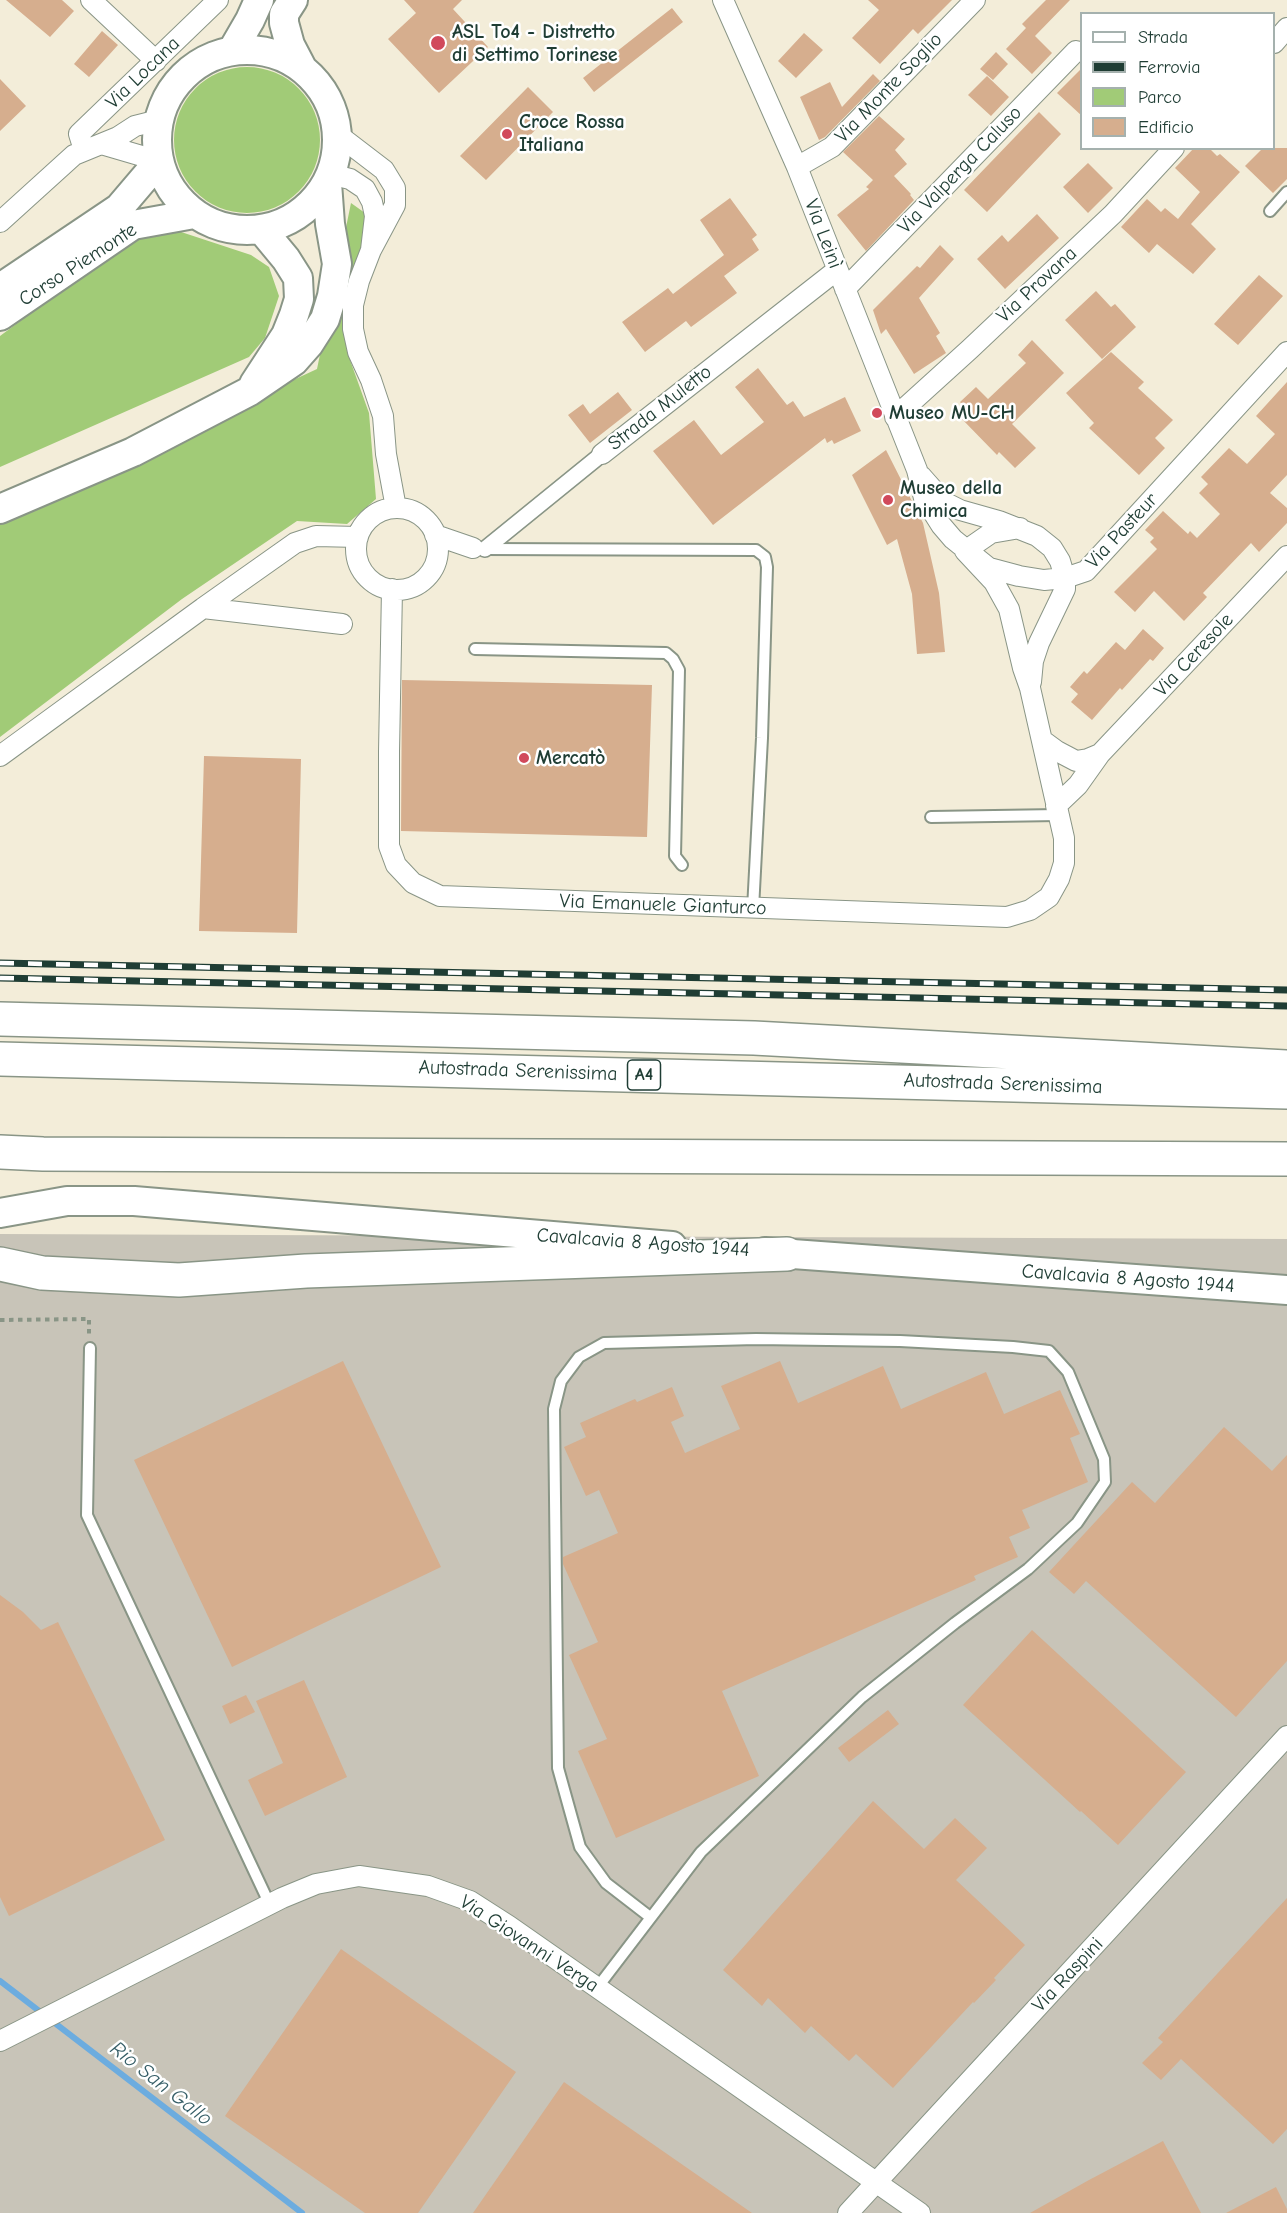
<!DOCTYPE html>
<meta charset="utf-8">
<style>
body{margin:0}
#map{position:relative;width:1287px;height:2213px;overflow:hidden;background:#f3edd9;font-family:"Comic Neue",sans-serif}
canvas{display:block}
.legend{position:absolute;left:1080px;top:12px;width:195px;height:138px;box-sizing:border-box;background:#fff;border:2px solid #a5b1ae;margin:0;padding:8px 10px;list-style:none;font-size:18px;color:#1f3d34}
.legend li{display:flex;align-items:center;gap:12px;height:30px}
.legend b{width:30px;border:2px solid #a5b1ae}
</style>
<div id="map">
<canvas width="1287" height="2213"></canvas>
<ul class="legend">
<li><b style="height:8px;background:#fff"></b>Strada</li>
<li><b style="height:8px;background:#1f3d34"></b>Ferrovia</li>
<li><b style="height:16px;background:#a1cb77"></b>Parco</li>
<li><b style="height:16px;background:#d6ae8e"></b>Edificio</li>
</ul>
</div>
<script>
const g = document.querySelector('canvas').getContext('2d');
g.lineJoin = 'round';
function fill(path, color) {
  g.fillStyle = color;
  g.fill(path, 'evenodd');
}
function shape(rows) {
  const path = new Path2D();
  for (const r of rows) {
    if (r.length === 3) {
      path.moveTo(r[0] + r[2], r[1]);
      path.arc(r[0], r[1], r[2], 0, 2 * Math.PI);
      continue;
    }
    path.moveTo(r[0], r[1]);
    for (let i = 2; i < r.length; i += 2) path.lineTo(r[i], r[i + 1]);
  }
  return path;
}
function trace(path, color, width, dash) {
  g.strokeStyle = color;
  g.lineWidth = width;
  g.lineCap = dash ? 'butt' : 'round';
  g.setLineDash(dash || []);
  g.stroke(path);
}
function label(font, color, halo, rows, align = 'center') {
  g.font = font + ' "Comic Neue",sans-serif';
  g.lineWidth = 5;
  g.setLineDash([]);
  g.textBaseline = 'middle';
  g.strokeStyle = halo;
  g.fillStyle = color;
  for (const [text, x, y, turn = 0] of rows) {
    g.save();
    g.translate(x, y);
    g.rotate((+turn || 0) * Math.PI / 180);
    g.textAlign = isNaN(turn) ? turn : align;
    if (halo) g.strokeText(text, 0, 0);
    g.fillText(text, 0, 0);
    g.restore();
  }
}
fill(shape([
 [0,1234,1287,1239,1287,2213,0,2213]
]), '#c8c4b8');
fill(shape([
 [247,140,73],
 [351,203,365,213,350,360,369,413,376,499,347,524,297,521,182,599,0,737,0,516,317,369],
 [169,228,251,255,269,267,279,296,265,338,249,357,0,467,0,336,140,232]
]), '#a1cb77');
trace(shape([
 [0,1981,302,2213]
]), '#6cacdf', 6);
fill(shape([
 [6,0,62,0,74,11,50,37],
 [404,0,462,0,453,9,488,47,439,93,388,39,416,13],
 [868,0,952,0,918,34,913,29,880,64,852,38,879,10],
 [1046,0,1070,0,1035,36,1052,53,1032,74,1006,49,1026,28,1022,24],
 [672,8,683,22,594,92,583,78],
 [102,31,118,45,89,77,74,64],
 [804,33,823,50,796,78,778,61],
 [996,52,1008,64,993,80,980,69],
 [1082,68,1082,116,1057,93],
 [873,74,880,81,825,137,819,140,800,97,830,82,842,107],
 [987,76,1009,97,991,116,968,95],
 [0,79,26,106,0,131],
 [528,87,553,112,486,180,460,156],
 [1039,112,1061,134,987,212,964,190],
 [879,116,905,139,895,150,907,164,894,176,911,194,910,195,914,200,866,251,837,215,869,189,866,187,873,180,843,152],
 [1194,148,1209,148,1217,156,1220,154,1240,172,1191,224,1216,249,1193,274,1157,244,1149,253,1121,227,1147,199,1161,212,1165,208,1178,219,1200,192,1175,168],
 [1263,148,1287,148,1287,179,1273,193,1245,166],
 [1088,163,1113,188,1088,213,1063,187],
 [730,198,757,235,752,239,759,250,724,276,737,293,691,327,686,321,645,352,622,322,668,288,673,294,724,255,700,220],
 [1037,214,1059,238,1005,289,977,259,1002,235,1008,242],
 [940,245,954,259,919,298,940,333,936,336,946,353,914,374,886,329,881,334,873,310,917,266,920,268],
 [1259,275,1283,296,1238,345,1214,324],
 [1096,291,1111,307,1115,304,1136,327,1102,359,1065,320],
 [1032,340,1064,373,1012,424,1036,448,1015,468,999,452,997,455,960,417,967,410,960,402,976,387,988,399,1026,363,1018,355],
 [1111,352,1144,382,1138,388,1173,420,1155,438,1165,448,1139,475,1089,428,1094,423,1066,393],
 [758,368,787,405,793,401,804,417,845,397,861,431,834,444,832,440,827,443,825,438,713,525,653,451,694,420,721,455,764,422,735,387],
 [1287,382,1287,475,1270,493,1287,508,1287,523,1259,552,1251,543,1203,593,1207,597,1184,621,1154,591,1135,612,1114,592,1157,549,1150,542,1154,538,1145,530,1163,511,1188,534,1190,531,1197,538,1220,514,1199,493,1208,484,1201,477,1229,448,1247,464,1275,434,1256,416],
 [618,392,632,410,590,443,568,415,583,404,590,414],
 [886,450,923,523,939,593,945,652,917,654,912,594,897,539,887,545,852,475],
 [1143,629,1164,648,1153,661,1150,659,1122,690,1120,688,1092,720,1071,702,1078,694,1070,687,1084,671,1087,674,1116,642,1125,650],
 [402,680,652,685,647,837,401,831],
 [204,756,301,759,297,933,199,931],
 [343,1361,441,1567,232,1667,134,1460],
 [780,1361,798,1403,883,1366,901,1409,986,1372,1004,1414,1060,1390,1080,1434,1070,1438,1088,1482,1022,1510,1030,1528,1009,1537,1018,1557,974,1576,976,1580,722,1691,759,1776,616,1838,578,1751,607,1739,569,1655,598,1642,563,1564,563,1557,618,1533,599,1490,586,1496,564,1447,586,1437,580,1423,635,1399,637,1402,672,1387,684,1416,671,1422,685,1453,740,1429,721,1386],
 [1224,1427,1272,1471,1287,1455,1287,1661,1236,1717,1086,1581,1074,1594,1049,1572,1132,1482,1155,1503],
 [0,1595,23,1612,41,1630,58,1622,165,1840,9,1916,0,1897],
 [1032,1630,1186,1772,1118,1845,1081,1811,1080,1812,963,1705],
 [304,1680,347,1777,265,1816,248,1780,283,1763,256,1701],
 [246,1695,255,1712,230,1724,222,1706],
 [888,1710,899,1724,849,1762,838,1748],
 [873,1801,924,1849,955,1818,987,1848,956,1880,1025,1945,994,1978,996,1980,974,2003,973,2002,893,2088,856,2054,849,2061,811,2026,805,2033,768,1998,762,2006,723,1970],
 [1287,1898,1287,2129,1273,2144,1181,2059,1161,2080,1142,2063,1163,2042,1158,2038],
 [341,1949,516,2072,418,2213,365,2213,225,2116],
 [564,2082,598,2106,752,2213,473,2213],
 [1163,2141,1201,2213,1030,2213,1089,2180],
 [1276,2187,1287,2209,1287,2213,1226,2213]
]), '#d6ae8e');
const service = shape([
 [1270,211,1287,192],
 [485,549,756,550,765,557,767,567,762,738,753,909],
 [475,649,666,653,673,659,679,670,675,856,682,865],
 [931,817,1058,815],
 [90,1348,87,1515,270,1905],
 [597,1988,701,1852,862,1697,955,1623,1028,1569,1077,1523,1105,1482,1104,1459,1068,1372,1049,1351,1013,1347,900,1341,756,1339,604,1343,579,1357,561,1381,554,1409,558,1768,580,1847,606,1883,650,1917]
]);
const pedestrian = shape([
 [485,549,602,454]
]);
const minor = shape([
 [91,0,156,61],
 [723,0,797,167,917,470,924,498,941,525,953,539,989,568,1019,576,1044,580,1065,578,1086,571,1287,352],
 [1274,43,1287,28],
 [101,144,159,161],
 [84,150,79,134,218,0],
 [797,167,832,147,975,0],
 [330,174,350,179,365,189,372,202,375,216,371,250,395,205,395,188,384,170,337,134],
 [0,222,74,155,118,137,135,126,159,120],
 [371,250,359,281,353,305,353,329,358,352,371,380,383,416,386,454,396,508],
 [845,289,1076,51],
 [895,417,970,349,1113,214,1174,148],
 [602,454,837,270],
 [921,476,944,502,960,510,999,521,1037,536,1052,548,1060,561,1065,578,1065,589,1039,643,1033,661,1031,682],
 [397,549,41],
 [435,535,473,548],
 [392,589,389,752,389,846,396,865,413,883,440,896,1007,917,1030,910,1049,897,1059,879,1064,863,1064,838,1030,688,1023,668,1009,609,994,582,965,551,991,533,1020,528],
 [203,608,295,543,316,536,358,537],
 [1042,740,1057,751,1076,761,1088,759,1100,754],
 [0,756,203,608,342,624],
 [1056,806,1078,785,1100,754,1287,556],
 [0,2041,282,1898,316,1884,359,1876,428,1886,470,1901,509,1926,920,2213],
 [848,2213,1287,1736]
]);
const secondary = shape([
 [293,0,284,14,284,23,290,45,302,68],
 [247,140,90],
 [232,51,250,20,259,0],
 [0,288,119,208,159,161],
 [0,316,133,225,194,214],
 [254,384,286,335,294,315,299,299,298,278,286,259,262,230],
 [0,509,133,452,250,391,294,361,309,344,325,319,332,296,337,264,330,224,327,183],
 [0,1213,67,1201,134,1201,672,1246],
 [765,1252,1287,1290]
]);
const motorway = shape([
 [0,1019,754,1038,1287,1067],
 [0,1059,1287,1092],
 [0,1152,43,1154,1287,1159],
 [0,1264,42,1273,179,1280,306,1271,787,1254]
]);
trace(service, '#899586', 14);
trace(pedestrian, '#899586', 18);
trace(minor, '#899586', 22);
trace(secondary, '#899586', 32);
trace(motorway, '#899586', 36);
trace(shape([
 [0,1320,89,1319,89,1335]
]), '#899586', 4, [4.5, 4.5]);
trace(service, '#fff', 10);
trace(pedestrian, '#fff', 15);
trace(minor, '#fff', 20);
trace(secondary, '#fff', 28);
trace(motorway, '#fff', 33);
const rail = shape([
 [0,963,1287,990],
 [0,978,1287,1006]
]);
trace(rail, '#1f3d34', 7);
trace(rail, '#fff', 4.5, [14]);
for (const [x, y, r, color] of [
 [438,43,8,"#d1495b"],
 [507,134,6,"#d1495b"],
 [877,413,6,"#d1495b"],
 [888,500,6,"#d1495b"],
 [524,758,6,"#d1495b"]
]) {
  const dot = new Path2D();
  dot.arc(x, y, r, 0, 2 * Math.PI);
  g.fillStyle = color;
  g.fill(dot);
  trace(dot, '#fff', 2);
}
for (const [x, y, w] of [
 [644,1075,33]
]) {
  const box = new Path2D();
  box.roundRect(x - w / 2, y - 15, w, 30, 4.5);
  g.fillStyle = '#fff';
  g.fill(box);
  trace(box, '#1f3d34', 1.5);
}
label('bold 18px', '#1f3d34', null, [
 ["A4",644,1075]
]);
label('bold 20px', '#1f3d34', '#fff', [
 ["ASL To4 - Distretto",452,32],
 ["di Settimo Torinese",452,55],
 ["Croce Rossa",519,122],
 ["Italiana",519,145],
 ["Museo MU-CH",889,413],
 ["Museo della",900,488],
 ["Chimica",900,511],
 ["Mercatò",536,758]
], 'left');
label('20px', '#1f3d34', '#fff', [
 ["Via Locana",143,73,-44],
 ["Via Monte Soglio",889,88,-46],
 ["Via Valperga Caluso",960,170,-46],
 ["Via Leinì",823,234,69],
 ["Corso Piemonte",78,265,-33],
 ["Via Provana",1037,285,-43],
 ["Strada Muletto",660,408,-38],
 ["Via Pasteur",1122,531,-47],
 ["Via Ceresole",1194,655,-47],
 ["Via Emanuele Gianturco",663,905,2],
 ["Autostrada Serenissima",518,1071,2],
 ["Autostrada Serenissima",1003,1084,2],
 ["Cavalcavia 8 Agosto 1944",643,1243,4],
 ["Cavalcavia 8 Agosto 1944",1128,1279,4],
 ["Via Giovanni Verga",529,1944,33],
 ["Via Raspini",1068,1975,-47]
]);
label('italic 21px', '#365e67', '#fff', [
 ["Rio San Gallo",161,2084,38]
]);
</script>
